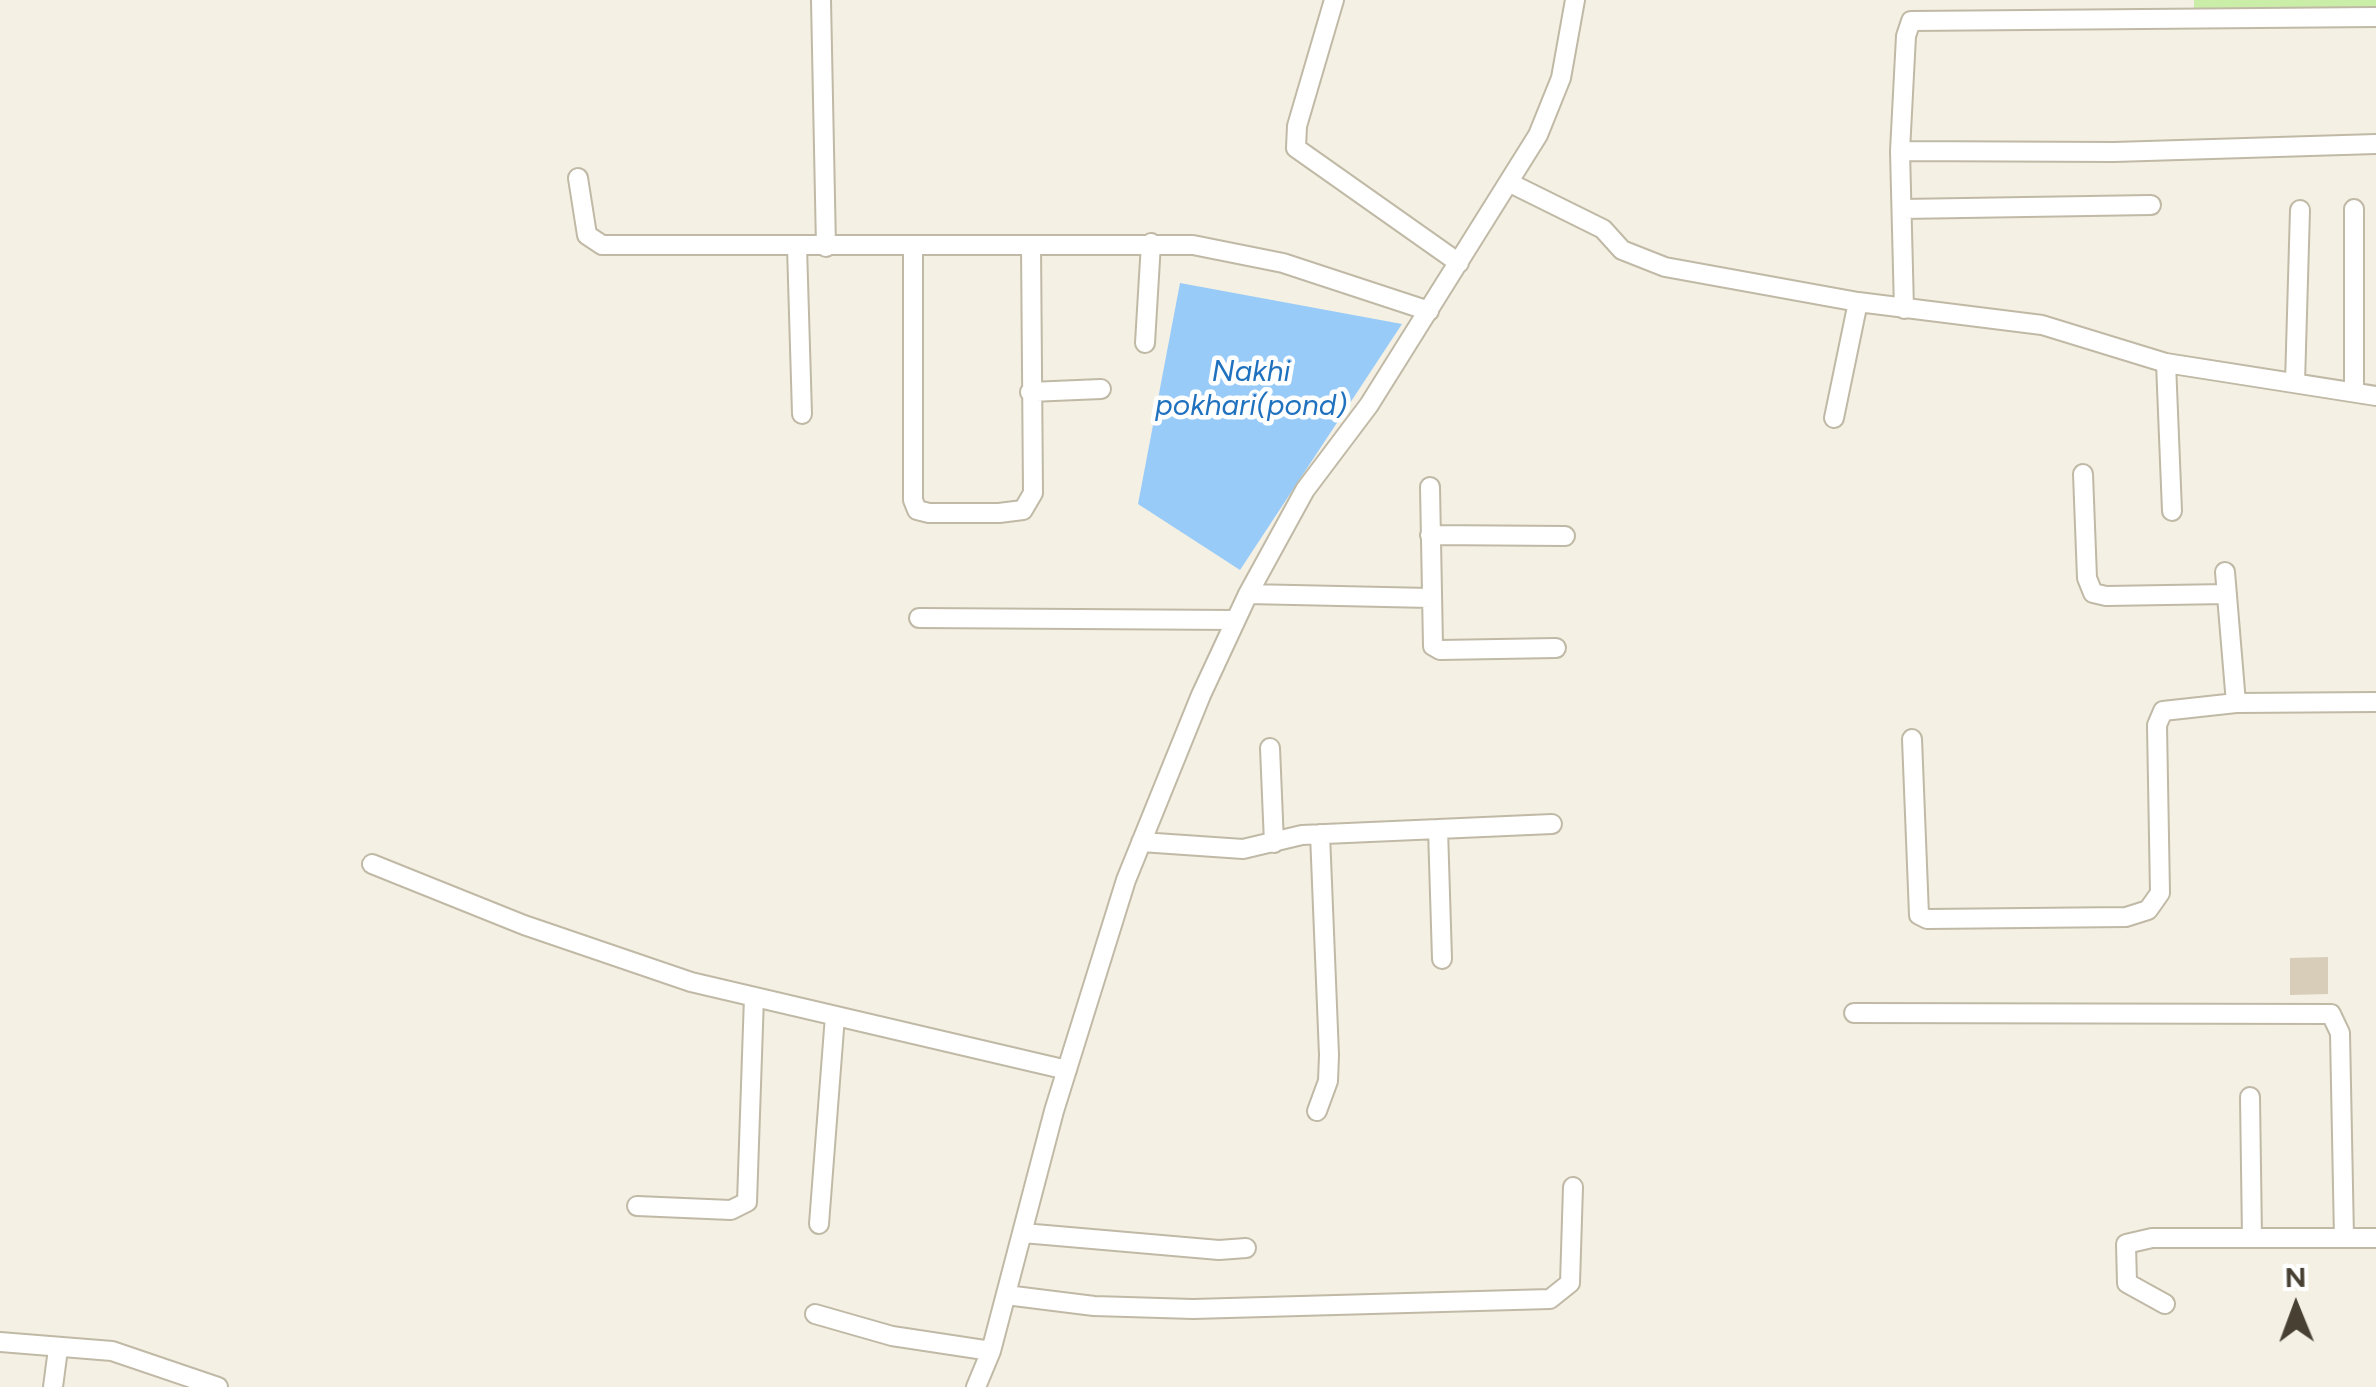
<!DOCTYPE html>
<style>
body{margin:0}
#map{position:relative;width:2376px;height:1387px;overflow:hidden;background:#f4f0e4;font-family:Figtree,sans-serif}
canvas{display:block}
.north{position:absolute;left:2246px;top:1257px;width:100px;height:100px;-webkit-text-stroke:8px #fff;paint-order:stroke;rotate:359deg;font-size:28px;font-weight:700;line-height:40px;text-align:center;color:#474033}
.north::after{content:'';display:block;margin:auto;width:35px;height:45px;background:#474033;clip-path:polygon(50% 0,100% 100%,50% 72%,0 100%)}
</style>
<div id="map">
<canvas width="2376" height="1387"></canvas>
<div class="north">N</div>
</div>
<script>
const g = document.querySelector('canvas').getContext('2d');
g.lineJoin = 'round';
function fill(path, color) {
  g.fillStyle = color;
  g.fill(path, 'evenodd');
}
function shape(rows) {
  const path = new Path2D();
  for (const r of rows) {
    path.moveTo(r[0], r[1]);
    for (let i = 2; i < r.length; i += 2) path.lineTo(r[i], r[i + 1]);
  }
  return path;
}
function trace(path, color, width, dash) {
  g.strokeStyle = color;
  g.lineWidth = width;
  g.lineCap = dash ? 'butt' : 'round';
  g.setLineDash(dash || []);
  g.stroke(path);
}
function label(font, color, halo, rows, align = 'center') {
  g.font = font + ' Figtree,sans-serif';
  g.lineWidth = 9;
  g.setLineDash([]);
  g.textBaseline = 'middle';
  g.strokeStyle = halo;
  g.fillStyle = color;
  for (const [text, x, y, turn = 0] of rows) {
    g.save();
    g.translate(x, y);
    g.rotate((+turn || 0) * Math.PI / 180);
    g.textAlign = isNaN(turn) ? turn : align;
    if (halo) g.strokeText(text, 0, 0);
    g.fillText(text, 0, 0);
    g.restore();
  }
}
fill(shape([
 [2194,0,2376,0,2376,7,2194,8]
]), '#caeda8');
fill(shape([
 [1180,283,1402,324,1240,570,1138,504]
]), '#99cbf8');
fill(shape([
 [2328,957,2328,994,2290,995,2290,958]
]), '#d7cdb8');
const minor = shape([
 [821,0,826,247],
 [1334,0,1297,126,1296,148,1459,263],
 [1900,151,2114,152,2376,144],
 [578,178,587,235,602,245,1193,245,1283,263,1429,311],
 [1510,183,1603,229,1622,250,1665,267,1858,302,2042,325,2166,363,2376,396],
 [1902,209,2151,205],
 [2354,209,2354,391],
 [913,246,913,500,917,510,929,513,999,513,1023,510,1033,493,1031,245],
 [797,247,802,414],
 [1904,309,1900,151,1906,36,1911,21,2376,17],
 [1145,343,1151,243],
 [2166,363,2172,511],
 [2295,383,2300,210],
 [1030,392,1101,389],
 [1834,418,1858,302],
 [2083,474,2087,578,2093,593,2106,596,2227,594],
 [1430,487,1433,646,1440,650,1556,648],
 [1430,535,1565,536],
 [2225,572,2236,703],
 [1248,594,1430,598],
 [919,618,1236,620],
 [1912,739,1919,915,1927,919,2126,917,2148,910,2160,893,2157,725,2163,711,2236,703,2376,702],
 [1270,748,1274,843],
 [1438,829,1442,959],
 [1141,842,1243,849,1302,835,1552,824],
 [372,864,524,925,691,982,1067,1070],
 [1854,1013,2331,1014,2340,1033,2344,1238],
 [2250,1097,2252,1238],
 [1317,1111,1328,1081,1329,1055,1320,834],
 [637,1206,731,1210,747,1202,754,997],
 [819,1224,835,1016],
 [1023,1233,1219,1250,1246,1248],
 [1006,1295,1094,1306,1193,1309,1550,1299,1570,1283,1573,1187],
 [2165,1304,2127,1283,2126,1244,2152,1238,2376,1238],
 [815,1314,892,1336,991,1351],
 [0,1342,112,1351,218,1387],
 [53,1387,58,1349],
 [976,1387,991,1351,1054,1111,1126,880,1201,695,1248,594,1305,490,1369,405,1538,135,1561,78,1575,0]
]);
trace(minor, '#c0b9a6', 22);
trace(minor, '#fff', 18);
label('italic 30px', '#2172be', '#fff', [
 ["Nakhi",1251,372],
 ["pokhari(pond)",1251,406]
]);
</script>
